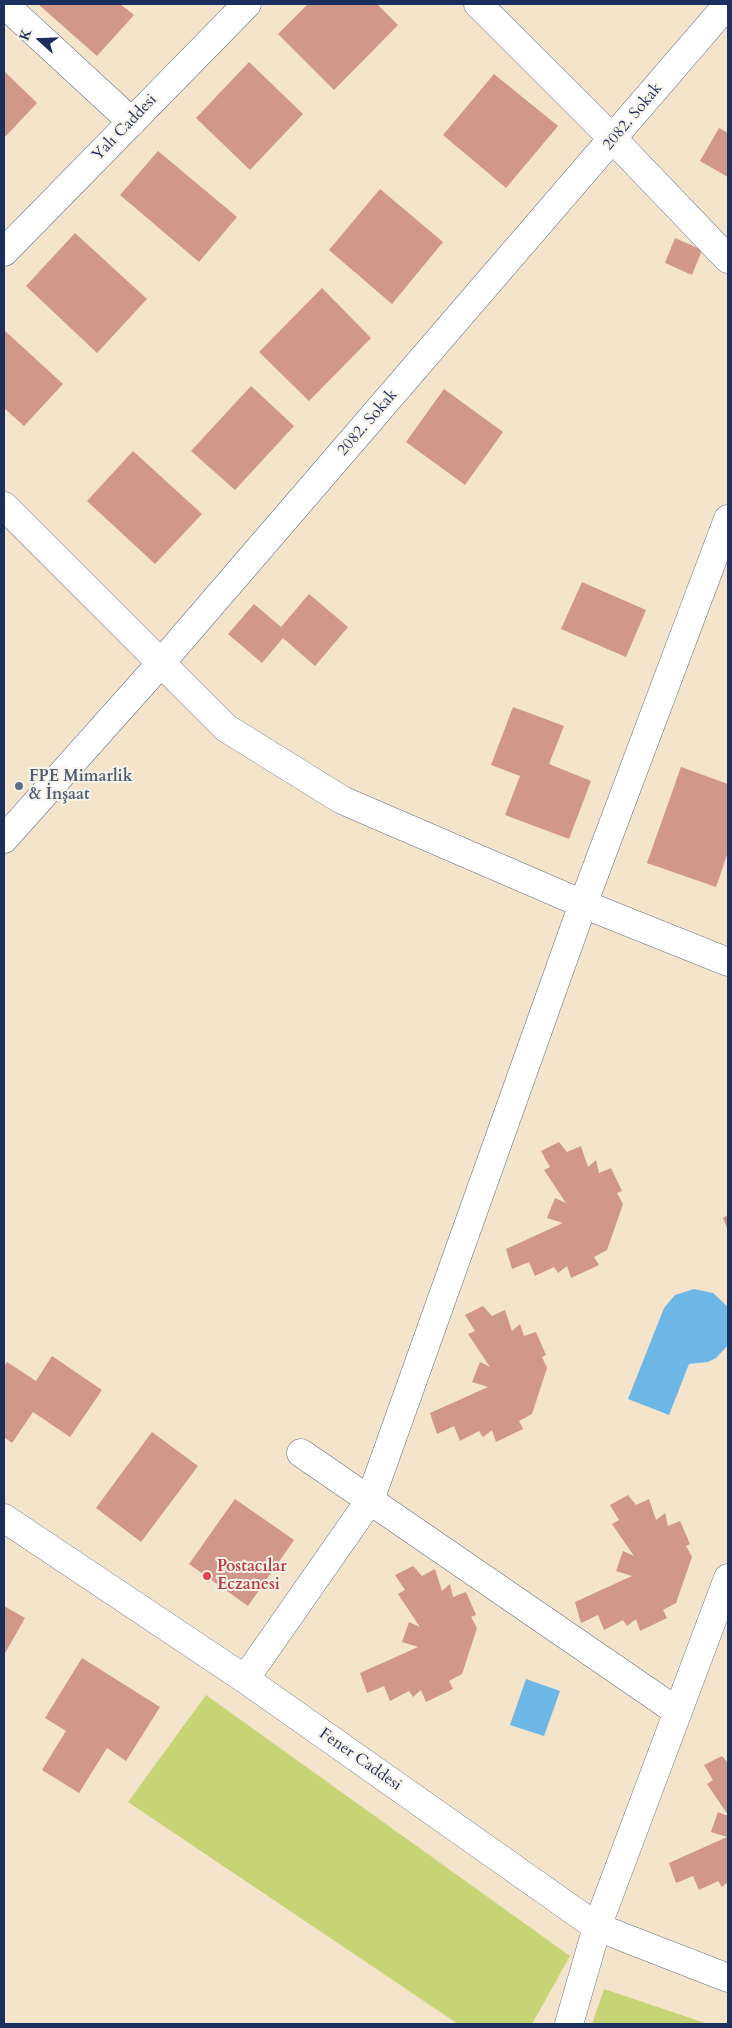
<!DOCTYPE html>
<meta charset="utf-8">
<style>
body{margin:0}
#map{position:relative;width:732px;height:2028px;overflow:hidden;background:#f3e4cb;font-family:Cardo,serif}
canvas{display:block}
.frame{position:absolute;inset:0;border:5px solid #1b2f5e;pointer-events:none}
.north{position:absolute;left:15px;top:15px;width:50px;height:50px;-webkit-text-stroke:4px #f7f3e8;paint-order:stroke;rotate:290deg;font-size:14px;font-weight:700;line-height:20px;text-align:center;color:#1b2f5e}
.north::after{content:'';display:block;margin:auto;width:18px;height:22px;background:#1b2f5e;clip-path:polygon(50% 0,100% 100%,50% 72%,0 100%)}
</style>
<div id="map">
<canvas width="732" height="2028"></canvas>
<div class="frame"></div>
<div class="north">K</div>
</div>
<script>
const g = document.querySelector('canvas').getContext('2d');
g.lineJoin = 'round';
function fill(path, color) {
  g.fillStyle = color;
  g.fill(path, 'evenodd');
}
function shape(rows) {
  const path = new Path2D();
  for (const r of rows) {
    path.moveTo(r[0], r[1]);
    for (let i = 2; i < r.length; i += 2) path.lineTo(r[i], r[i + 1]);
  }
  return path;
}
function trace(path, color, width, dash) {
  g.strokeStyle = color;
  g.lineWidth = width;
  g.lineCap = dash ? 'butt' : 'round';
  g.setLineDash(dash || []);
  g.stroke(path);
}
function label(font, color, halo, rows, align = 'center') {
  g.font = font + ' Cardo,serif';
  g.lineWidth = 4;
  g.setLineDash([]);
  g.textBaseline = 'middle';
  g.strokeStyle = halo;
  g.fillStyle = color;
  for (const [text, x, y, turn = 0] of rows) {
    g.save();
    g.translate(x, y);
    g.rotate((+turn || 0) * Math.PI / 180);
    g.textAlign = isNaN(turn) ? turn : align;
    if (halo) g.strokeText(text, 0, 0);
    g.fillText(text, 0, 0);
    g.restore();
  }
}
fill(shape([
 [206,1695,570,1956,532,2024,458,2024,128,1802],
 [604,1989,708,2024,592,2024]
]), '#c7d475');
fill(shape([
 [694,1289,713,1293,727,1306,728,1345,716,1358,708,1362,689,1364,669,1415,628,1399,664,1308,675,1295],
 [526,1679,560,1691,544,1736,510,1725]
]), '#6cb7e5');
fill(shape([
 [38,4,120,4,134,15,97,56],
 [308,4,377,4,398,25,334,90,278,34],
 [249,62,303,114,250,170,196,118],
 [4,71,37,103,4,138],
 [494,74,558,126,506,188,443,135],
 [719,128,728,133,728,177,700,161],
 [158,151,237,217,199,262,120,195],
 [380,189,443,242,392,304,329,250],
 [75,233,147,299,97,353,26,286],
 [675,238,702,250,692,275,665,263],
 [322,288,371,338,309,401,259,352],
 [4,330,63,384,24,426,4,408],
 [251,386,294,426,235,490,191,451],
 [444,389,503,432,465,485,406,442],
 [133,451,202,514,155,564,87,501],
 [582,582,646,610,626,657,561,629],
 [309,594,348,627,315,666,283,638,262,663,228,634,254,604,281,627],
 [513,707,564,726,549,764,591,781,569,839,505,815,520,776,491,765],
 [681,767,728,784,728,852,716,887,647,863],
 [559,1142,567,1152,581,1146,588,1167,596,1160,599,1173,611,1168,622,1191,617,1193,623,1204,607,1250,594,1257,599,1265,571,1278,567,1266,558,1273,554,1267,535,1276,529,1262,512,1269,506,1249,563,1223,547,1218,555,1198,566,1203,544,1170,550,1167,541,1151],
 [728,1215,728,1231,723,1218],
 [483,1306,492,1316,505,1310,512,1331,520,1324,524,1336,536,1332,546,1355,542,1357,547,1368,532,1414,519,1421,523,1429,496,1442,492,1430,483,1437,479,1431,460,1441,454,1426,437,1434,430,1413,488,1387,472,1382,480,1362,490,1367,468,1334,475,1331,465,1315],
 [52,1356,102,1390,70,1437,33,1412,12,1443,4,1437,4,1367,7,1362,36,1381],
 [152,1432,198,1466,141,1542,96,1508],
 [628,1495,636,1505,649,1499,656,1520,665,1513,668,1526,680,1521,690,1544,686,1546,692,1557,676,1603,663,1610,667,1618,640,1631,636,1619,627,1626,623,1620,604,1630,598,1615,581,1623,575,1602,632,1576,616,1571,623,1551,634,1556,612,1524,619,1520,610,1505],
 [235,1499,294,1540,248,1606,189,1564],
 [413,1566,422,1576,435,1569,442,1591,450,1584,453,1597,466,1592,476,1615,471,1617,477,1628,462,1674,449,1681,453,1689,426,1702,421,1690,413,1697,409,1691,390,1701,384,1686,367,1693,360,1673,418,1647,402,1642,409,1622,420,1627,398,1594,405,1590,395,1575],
 [4,1606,25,1618,4,1655],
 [82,1658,160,1707,126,1761,107,1748,79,1793,42,1770,66,1731,45,1718],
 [722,1756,728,1763,728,1815,707,1784,713,1780,704,1765],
 [718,1812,728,1816,728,1882,722,1887,718,1881,699,1890,693,1876,676,1883,669,1863,727,1837,711,1832]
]), '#d19788');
const minor = shape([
 [4,4,132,122],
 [478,4,613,139,728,259],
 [4,252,247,4],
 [4,506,226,728,342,800,583,904,728,962],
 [4,839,160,664,728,4],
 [301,1453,678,1712],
 [245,1679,370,1500,583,904,728,519],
 [569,2024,597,1927,728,1578]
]);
const tertiary = shape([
 [4,1518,245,1679,597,1927,728,1978]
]);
trace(minor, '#676e84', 29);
trace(tertiary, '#676e84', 29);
trace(minor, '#fff', 28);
trace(tertiary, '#fff', 28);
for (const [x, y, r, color] of [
 [19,786,5,"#5c6f8a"],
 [207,1576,5,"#e0444e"]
]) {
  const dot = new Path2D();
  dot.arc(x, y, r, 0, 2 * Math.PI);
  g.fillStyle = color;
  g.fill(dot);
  trace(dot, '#f7f3e8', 2);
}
label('16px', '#1b2f5e', '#f7f3e8', [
 ["2082. Sokak",633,117,-50],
 ["Yalı Caddesi",125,128,-46],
 ["2082. Sokak",368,423,-49],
 ["Fener Caddesi",360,1760,35]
]);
label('bold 16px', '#4e5e75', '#f7f3e8', [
 ["FPE Mimarlik",29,777],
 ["& İnşaat",29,795]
], 'left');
label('bold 16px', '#be3a42', '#f7f3e8', [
 ["Postacılar",217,1567],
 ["Eczanesi",217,1585]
], 'left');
</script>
